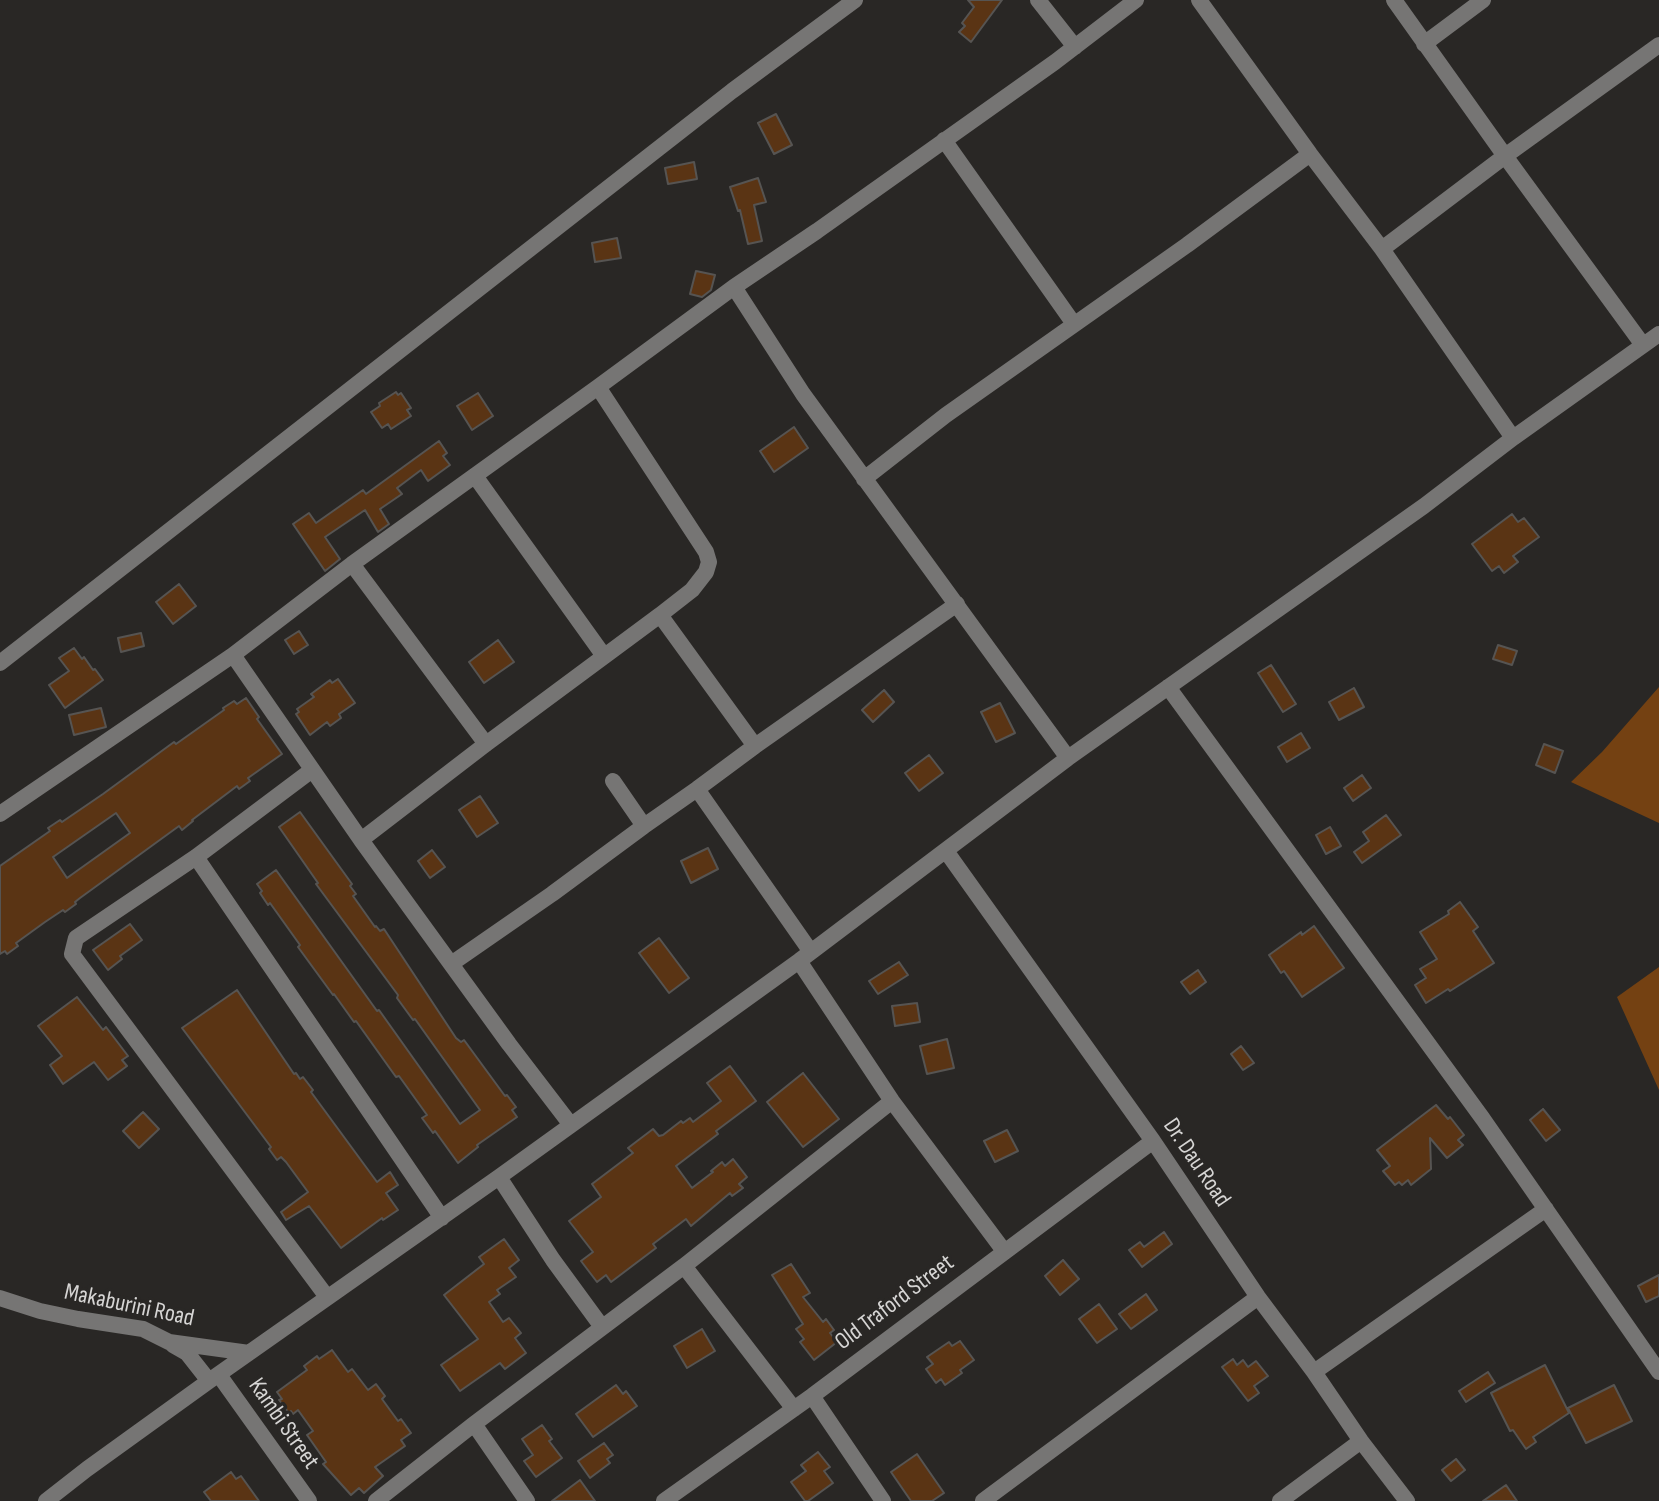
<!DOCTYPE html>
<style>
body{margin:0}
canvas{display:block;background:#292725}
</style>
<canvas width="1659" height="1501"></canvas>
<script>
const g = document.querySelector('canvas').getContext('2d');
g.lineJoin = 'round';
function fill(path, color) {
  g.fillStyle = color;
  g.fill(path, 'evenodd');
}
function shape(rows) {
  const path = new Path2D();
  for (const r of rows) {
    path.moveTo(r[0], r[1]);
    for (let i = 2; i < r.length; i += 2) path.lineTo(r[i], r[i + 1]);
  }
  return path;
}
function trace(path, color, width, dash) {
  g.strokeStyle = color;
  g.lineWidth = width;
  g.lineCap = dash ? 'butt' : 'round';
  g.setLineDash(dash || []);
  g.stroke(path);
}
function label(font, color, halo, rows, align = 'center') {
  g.font = font + ' "Sofia Sans Condensed",sans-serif';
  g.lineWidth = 7;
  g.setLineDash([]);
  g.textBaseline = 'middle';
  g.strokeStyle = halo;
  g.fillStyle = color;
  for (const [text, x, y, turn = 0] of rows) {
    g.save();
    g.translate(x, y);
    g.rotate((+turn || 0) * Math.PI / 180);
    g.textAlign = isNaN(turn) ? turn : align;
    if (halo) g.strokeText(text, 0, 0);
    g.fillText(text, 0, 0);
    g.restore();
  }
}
fill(shape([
 [1659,687,1659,823,1571,782,1602,752],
 [1659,967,1659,1090,1617,997]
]), '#744112');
const building = shape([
 [968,0,1002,0,971,42,959,32,965,26,962,23,974,7,968,0],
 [776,114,792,145,774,154,758,123,776,114],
 [694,162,697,179,668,184,665,168,694,162],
 [758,178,766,202,754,205,762,241,748,244,740,210,738,211,730,187,758,178],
 [617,238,621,258,595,262,592,243,617,238],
 [696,271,715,275,711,290,702,297,690,294,696,271],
 [396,392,398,395,401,393,411,408,407,410,411,416,391,429,388,424,382,428,371,412,380,406,379,403,396,392],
 [478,393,493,416,472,430,457,406,478,393],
 [794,427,808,448,774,472,760,451,794,427],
 [439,441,447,453,443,456,450,465,428,481,421,470,397,488,402,494,380,509,389,524,378,532,365,510,325,537,340,559,325,571,293,524,309,513,316,523,363,490,366,494,439,441],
 [1512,514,1518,522,1524,518,1539,537,1513,556,1518,562,1504,573,1499,566,1492,571,1472,544,1512,514],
 [179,584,196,606,173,624,156,602,179,584],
 [299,631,308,645,294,654,285,640,299,631],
 [141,633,144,646,121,652,118,638,141,633],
 [498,640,514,662,484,683,469,662,498,640],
 [1498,645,1517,651,1512,665,1493,659,1498,645],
 [74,648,82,659,84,657,93,670,95,669,103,680,65,708,49,685,69,671,59,658,74,648],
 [1271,665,1296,704,1283,712,1258,673,1271,665],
 [338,679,355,703,339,714,341,718,330,726,327,722,310,735,296,714,299,712,297,709,314,697,311,694,330,680,332,683,338,679],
 [1354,688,1364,707,1339,720,1329,702,1354,688],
 [884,690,894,702,873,722,862,710,884,690],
 [246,698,259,717,257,719,282,754,248,778,250,781,239,789,237,786,192,820,193,821,182,830,179,826,80,898,75,902,76,904,65,912,63,910,45,922,16,943,18,946,7,954,5,951,0,954,0,866,50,831,48,828,60,820,62,822,103,794,174,742,176,744,224,710,223,708,234,701,237,704,246,698],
 [116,813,130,833,67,878,53,857,116,813],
 [1000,703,1015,733,996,742,981,712,1000,703],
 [101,708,106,727,74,735,69,715,101,708],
 [1301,733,1310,748,1287,762,1278,747,1301,733],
 [1544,744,1563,751,1555,773,1536,765,1544,744],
 [929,755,943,773,919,791,905,773,929,755],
 [1362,775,1371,788,1353,801,1344,788,1362,775],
 [480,796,498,823,477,837,459,810,480,796],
 [300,812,352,884,350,886,356,894,353,896,375,927,376,926,380,931,384,929,456,1038,461,1042,464,1040,505,1096,507,1095,516,1107,512,1110,517,1117,477,1145,478,1147,458,1163,435,1131,433,1133,422,1118,427,1115,399,1076,396,1077,356,1021,354,1022,334,994,333,995,298,947,300,945,270,903,268,905,260,893,262,891,257,884,276,870,377,1011,379,1010,460,1124,480,1110,415,1019,413,1020,397,998,398,995,316,884,318,883,279,827,300,812],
 [1386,815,1401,835,1362,863,1354,852,1369,841,1363,832,1386,815],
 [1330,827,1341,846,1326,854,1316,835,1330,827],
 [708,848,718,869,691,883,681,861,708,848],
 [432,850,445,867,430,878,418,861,432,850],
 [1460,902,1478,927,1473,931,1494,963,1450,991,1448,989,1426,1003,1415,985,1426,978,1420,969,1437,959,1420,932,1449,914,1448,911,1460,902],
 [130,924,142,940,120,956,122,959,108,970,93,950,130,924],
 [1314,926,1344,968,1302,997,1284,971,1281,973,1269,955,1301,932,1302,935,1314,926],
 [659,938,689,978,669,993,639,953,659,938],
 [899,962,908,975,878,994,869,981,899,962],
 [1198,970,1206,982,1190,994,1181,982,1198,970],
 [237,990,294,1074,296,1073,300,1079,303,1077,313,1090,311,1092,377,1182,390,1172,398,1185,386,1193,398,1210,383,1220,382,1218,341,1248,309,1206,286,1220,281,1212,308,1192,286,1162,281,1157,277,1160,269,1149,271,1147,182,1028,237,990],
 [77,997,103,1030,106,1027,128,1056,122,1060,127,1066,108,1080,94,1062,63,1084,50,1065,62,1056,38,1026,77,997],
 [917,1003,920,1022,895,1026,892,1006,917,1003],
 [947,1039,954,1068,927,1074,920,1046,947,1039],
 [1241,1046,1254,1063,1243,1070,1231,1054,1241,1046],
 [730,1066,756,1101,716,1131,718,1134,676,1166,692,1188,713,1172,711,1171,722,1162,725,1166,733,1159,747,1177,739,1184,743,1188,732,1196,730,1193,691,1226,686,1219,653,1244,656,1248,611,1282,606,1275,597,1282,581,1261,593,1252,569,1221,601,1197,592,1184,633,1153,628,1148,653,1129,659,1136,663,1135,681,1121,683,1123,690,1118,693,1122,721,1101,707,1083,730,1066],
 [803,1073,839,1119,803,1147,767,1102,803,1073],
 [1436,1105,1448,1119,1450,1117,1464,1135,1458,1140,1463,1145,1447,1158,1430,1138,1431,1169,1411,1185,1408,1180,1402,1185,1399,1182,1395,1185,1383,1171,1390,1166,1377,1150,1436,1105],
 [1543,1109,1560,1130,1546,1141,1530,1120,1543,1109],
 [143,1112,159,1129,139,1148,123,1131,143,1112],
 [1007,1130,1018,1151,995,1162,984,1141,1007,1130],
 [1164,1232,1172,1244,1142,1267,1129,1250,1140,1242,1144,1247,1164,1232],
 [504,1239,519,1260,509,1268,516,1277,497,1290,500,1294,489,1302,503,1322,509,1318,521,1333,515,1338,526,1353,505,1369,500,1363,460,1391,441,1365,478,1339,444,1295,484,1264,479,1257,504,1239],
 [1063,1260,1079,1279,1060,1295,1045,1276,1063,1260],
 [791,1264,810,1293,803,1297,823,1322,826,1319,834,1330,830,1333,837,1342,814,1360,800,1342,804,1339,796,1329,803,1324,772,1275,791,1264],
 [1659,1275,1659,1296,1646,1302,1638,1286,1659,1275],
 [1146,1294,1157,1310,1131,1329,1119,1314,1146,1294],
 [1099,1304,1117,1329,1097,1343,1079,1319,1099,1304],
 [702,1329,715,1351,687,1368,674,1346,702,1329],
 [960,1341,974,1360,960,1370,962,1373,945,1385,941,1379,936,1383,926,1369,933,1364,927,1357,949,1342,952,1346,960,1341],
 [332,1350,348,1372,352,1369,368,1390,376,1384,385,1396,382,1399,398,1421,401,1419,411,1433,401,1440,405,1446,375,1467,383,1476,364,1493,359,1488,351,1495,323,1464,326,1462,307,1435,313,1431,298,1410,293,1414,291,1411,289,1413,279,1400,282,1399,277,1392,307,1370,304,1366,317,1356,319,1359,332,1350],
 [1233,1359,1237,1365,1243,1360,1248,1367,1256,1361,1268,1376,1254,1386,1259,1393,1248,1401,1222,1367,1233,1359],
 [1545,1365,1569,1413,1533,1437,1536,1442,1526,1449,1513,1430,1510,1431,1491,1393,1545,1365],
 [1488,1372,1495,1383,1466,1402,1459,1391,1488,1372],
 [616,1385,623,1394,626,1391,637,1406,593,1437,576,1414,616,1385],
 [1614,1385,1632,1421,1586,1443,1568,1408,1614,1385],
 [542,1425,552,1439,549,1441,562,1458,536,1477,524,1461,533,1455,522,1439,542,1425],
 [604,1443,613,1455,607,1459,610,1463,590,1478,578,1461,604,1443],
 [818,1452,830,1467,824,1471,833,1483,808,1501,805,1501,791,1482,806,1471,801,1465,818,1452],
 [917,1454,944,1493,932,1501,911,1501,891,1472,917,1454],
 [1456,1459,1465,1470,1451,1481,1442,1470,1456,1459],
 [231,1472,236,1479,241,1476,259,1501,211,1501,204,1492,231,1472],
 [580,1480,595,1501,552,1501,580,1480],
 [1506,1485,1517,1501,1483,1501,1506,1485]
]);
fill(building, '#5a3414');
trace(building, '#565452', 2);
trace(shape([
 [1038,0,1075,47],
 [1199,0,1310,154,1382,249,1513,438],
 [1394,0,1505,156,1643,345],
 [1424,44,1483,0],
 [944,140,1074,324],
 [1382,249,1505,156,1659,45],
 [734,287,803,394,1068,758],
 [475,476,604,656],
 [864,479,946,415,1187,245,1310,154],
 [352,564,486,744],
 [233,655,361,840,509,1044,571,1125],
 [0,663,732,91,855,0],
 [1168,687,1483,1119,1659,1372],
 [755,746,957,604],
 [312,770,196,857,76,938,72,954,327,1297],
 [613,781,644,826],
 [697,789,811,952],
 [0,814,233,655,352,564,598,387,734,287,817,231,1055,62,1136,0],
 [361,840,486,744,660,615,692,590,706,572,709,562,706,552,598,387],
 [946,851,1153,1141,1258,1297,1314,1372,1361,1441,1407,1501],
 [196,857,442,1218],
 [799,961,892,1101,1004,1251],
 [451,964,552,894,644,826,697,789,755,746,660,615],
 [499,1177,553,1260,602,1327],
 [684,1266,794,1409],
 [0,1298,40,1311,78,1319,143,1329,169,1342,249,1353],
 [173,1345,187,1353,209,1381],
 [1314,1372,1546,1209],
 [219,1375,309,1501],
 [812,1396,883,1501],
 [474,1424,527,1501],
 [46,1501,87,1469,209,1381,499,1177,799,961,1068,758,1424,506,1513,438,1659,334],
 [376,1501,474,1424,684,1266,892,1101],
 [664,1501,812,1396,1153,1141],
 [983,1501,1258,1297],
 [1280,1501,1361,1441]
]), '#767574', 16);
label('24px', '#d6d5d4', '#292725', [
 ["Dr. Dau Road",1196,1163,56],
 ["Old Traford Street",895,1303,-37],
 ["Makaburini Road",129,1306,12],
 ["Kambi Street",283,1424,55]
]);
</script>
